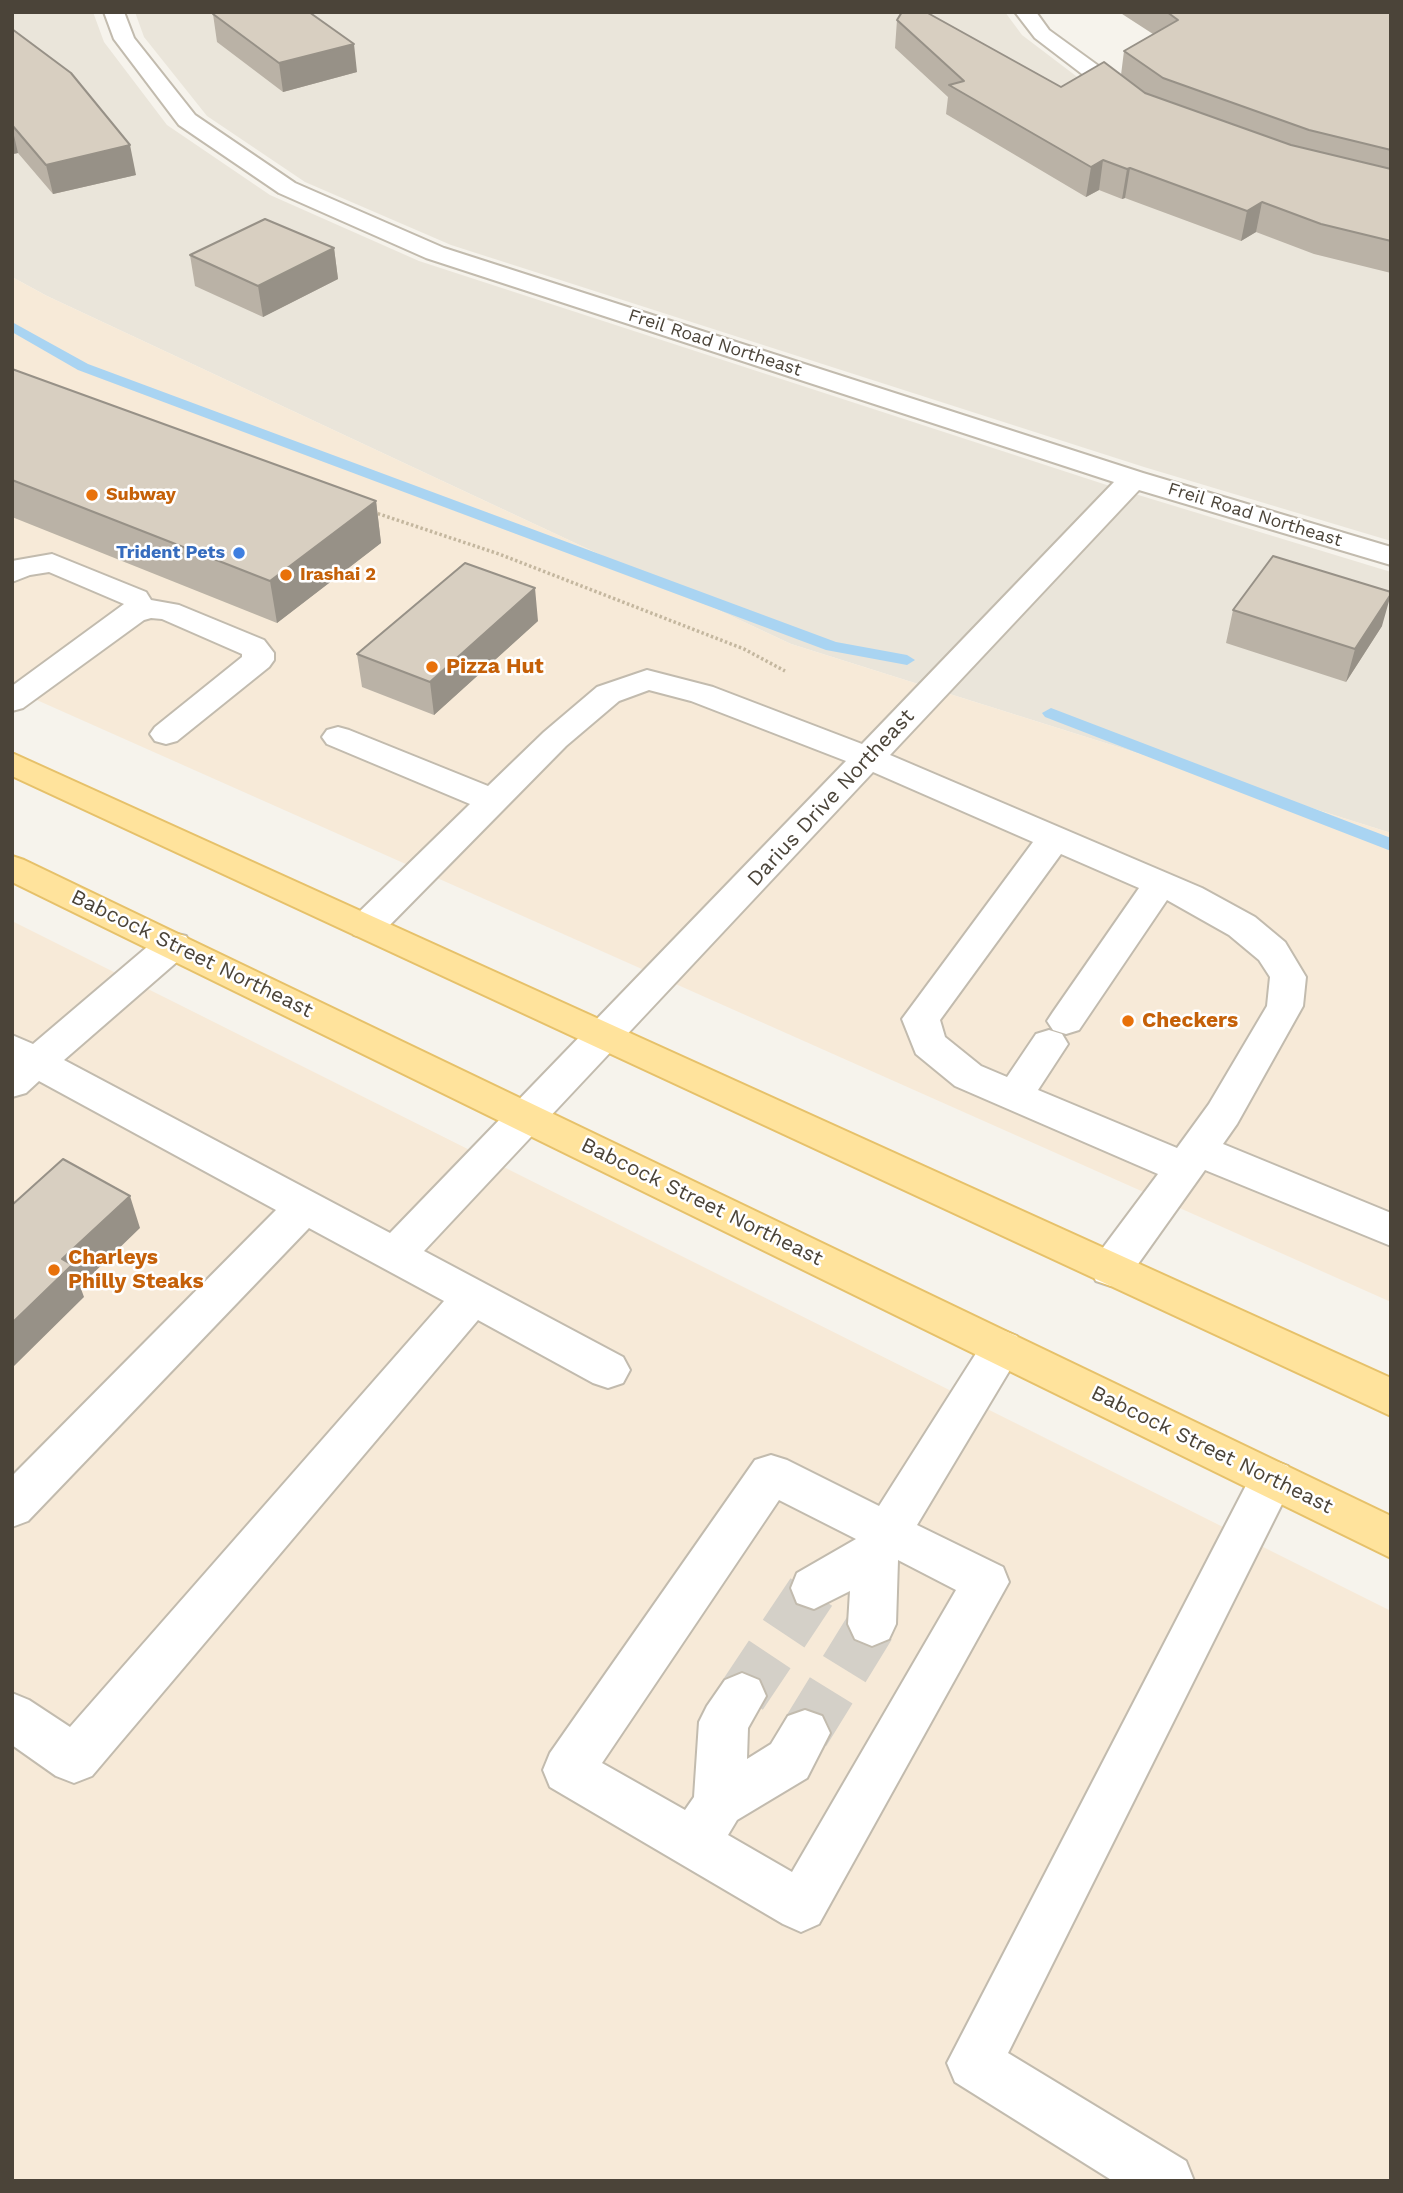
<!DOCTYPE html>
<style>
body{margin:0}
#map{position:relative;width:1403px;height:2193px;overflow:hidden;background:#f6f3ec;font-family:"Work Sans",sans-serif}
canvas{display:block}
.frame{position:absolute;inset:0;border:14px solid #4b4439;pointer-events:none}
</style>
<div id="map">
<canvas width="1403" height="2193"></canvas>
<div class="frame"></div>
</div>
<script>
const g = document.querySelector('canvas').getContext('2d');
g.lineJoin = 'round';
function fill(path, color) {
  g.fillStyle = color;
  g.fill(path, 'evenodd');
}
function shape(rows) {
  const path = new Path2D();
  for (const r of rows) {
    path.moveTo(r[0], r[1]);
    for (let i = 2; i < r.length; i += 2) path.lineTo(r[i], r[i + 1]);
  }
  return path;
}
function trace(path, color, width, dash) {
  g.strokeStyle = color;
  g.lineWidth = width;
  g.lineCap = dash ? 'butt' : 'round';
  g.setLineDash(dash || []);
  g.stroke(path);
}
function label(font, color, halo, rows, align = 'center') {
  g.font = font + ' "Work Sans",sans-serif';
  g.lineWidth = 5;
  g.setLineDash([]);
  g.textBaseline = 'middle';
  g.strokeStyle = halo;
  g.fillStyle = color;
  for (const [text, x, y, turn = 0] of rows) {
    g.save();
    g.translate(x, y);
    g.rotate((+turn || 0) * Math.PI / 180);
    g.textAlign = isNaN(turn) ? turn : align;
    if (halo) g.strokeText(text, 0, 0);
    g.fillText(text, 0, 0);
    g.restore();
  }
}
fill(shape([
 [12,12,93,12,104,42,167,125,270,195,419,261,1122,490,1391,572,1391,833,791,644,47,296,12,277],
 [135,12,1005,12,1022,35,1130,117,1391,201,1391,541,1144,467,451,245,305,182,207,116,144,37]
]), '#eae5da');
fill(shape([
 [12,277,47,296,791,644,1391,833,1391,1302,12,689],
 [12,921,1391,1611,1391,2181,12,2181]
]), '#f7ead8');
fill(shape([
 [12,322,88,364,836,642,907,655,915,660,907,665,826,650,78,370,12,332,12,322],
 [1051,708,1391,838,1391,851,1045,717,1042,713,1051,708]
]), '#a9d4f2');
trace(shape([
 [742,1696,814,1588],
 [805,1733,872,1624]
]), '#d4d0c8', 50, [50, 25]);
const minor = shape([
 [104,12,124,12,134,38,195,115,295,183,444,248,1143,473,1391,547,1391,565,1139,490,890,755,1202,888,1255,917,1285,942,1306,977,1303,1006,1237,1124,1223,1144,1391,1213,1391,1246,1205,1170,1126,1281,1111,1286,1096,1281,1090,1269,1096,1257,1158,1174,955,1086,916,1054,902,1019,1033,842,873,772,424,1251,623,1357,630,1370,623,1383,608,1388,593,1383,478,1320,92,1776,74,1783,56,1776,12,1745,12,1693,29,1700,70,1727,444,1301,309,1228,28,1521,12,1527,12,1476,276,1210,39,1081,26,1093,12,1097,12,1035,33,1044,160,936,173,933,186,936,191,945,186,954,64,1060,390,1233,846,761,691,701,649,690,619,701,566,746,380,935,367,938,354,935,349,926,354,917,470,804,327,744,322,737,327,730,338,727,349,730,488,786,544,732,597,687,647,670,713,687,862,744,1114,482,426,258,279,193,179,125,114,39,104,12],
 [1061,854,1139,888,1053,1012,1047,1021,1053,1030,1066,1034,1079,1030,1167,900,1229,935,1259,960,1270,977,1267,1006,1209,1104,1177,1148,1038,1090,1068,1044,1062,1034,1049,1030,1036,1034,1007,1077,981,1066,945,1037,940,1020,1061,854],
 [1015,12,1036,12,1049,30,1140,96,1143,101,1140,106,1124,106,1035,38,1015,12],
 [52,554,146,592,151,600,179,605,264,640,274,653,274,660,269,667,177,741,166,744,155,741,150,734,155,727,242,657,242,654,162,619,151,618,144,620,23,708,12,711,12,686,124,604,49,572,30,575,12,582,12,561,52,554],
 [1002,1330,1017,1336,1023,1348,917,1525,1003,1567,1009,1582,819,1924,801,1932,783,1924,550,1787,543,1770,550,1753,755,1460,771,1455,787,1460,879,1506,987,1336,1002,1330],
 [779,1500,856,1539,797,1573,791,1588,797,1603,814,1609,850,1591,848,1624,855,1639,872,1646,889,1639,896,1624,898,1560,956,1590,792,1872,728,1835,737,1820,807,1778,830,1733,822,1716,805,1710,788,1716,771,1744,747,1759,748,1728,766,1696,759,1680,742,1673,725,1680,707,1706,699,1722,694,1797,685,1810,602,1763,779,1500],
 [1272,1460,1288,1466,1294,1480,1008,2053,1186,2161,1194,2181,1113,2181,955,2082,947,2063,1256,1466,1272,1460]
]);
const major = shape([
 [12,753,1391,1378,1391,1416,12,776,12,753],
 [12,856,24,860,1391,1516,1391,1558,12,882,12,856]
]);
trace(minor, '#c2bbae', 4);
trace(major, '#e6c16a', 4);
trace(shape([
 [373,512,499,554,744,649,785,671]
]), '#c4b79f', 3.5, [2.5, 2.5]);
fill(minor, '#fff');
fill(major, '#ffe39c');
fill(shape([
 [1119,12,1391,12,1391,273,1314,254,1256,232,1241,241,1125,198,1122,199,1099,190,1086,197,946,114,948,97,895,48,897,20,1061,87,1121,75,1124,51,1153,34],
 [213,14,357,72,283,92,217,42],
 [12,29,136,175,53,194,18,153,13,154],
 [334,248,338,279,263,317,195,286,190,255],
 [12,369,376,501,381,543,277,623,12,517],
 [1233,610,1382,626,1346,682,1226,643],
 [538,621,434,715,362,687,357,654]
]), '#bab2a6');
fill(shape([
 [354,44,357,72,283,92,279,63],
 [12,127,18,153,13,154,12,152],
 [130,145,136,175,53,194,46,165],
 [1103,160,1099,190,1086,197,1091,167],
 [1130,168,1125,198,1122,199,1127,169],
 [1262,202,1256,232,1241,241,1247,211],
 [334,248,338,279,263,317,258,286],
 [376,501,381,543,277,623,270,581],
 [535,588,538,621,434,715,430,682],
 [1391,594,1382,626,1346,682,1355,649],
 [130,1196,140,1228,80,1286,84,1297,12,1368,12,1323,62,1259]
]), '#979187');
const building = shape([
 [214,12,309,12,354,44,279,63,213,14,214,12],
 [902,12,926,12,1061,87,1104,62,1145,93,1291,145,1391,169,1391,241,1321,224,1262,202,1247,211,1130,168,1127,169,1103,160,1091,167,949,85,964,81,897,20,902,12],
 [1167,12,1391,12,1391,150,1309,130,1163,78,1124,51,1178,20,1167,12],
 [12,29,71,73,130,145,46,165,12,125,12,29],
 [265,219,334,248,258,286,190,255,265,219],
 [12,369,376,501,270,581,12,480,12,369],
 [1273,556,1391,592,1391,594,1355,649,1233,610,1273,556],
 [465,563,535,588,430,682,357,654,465,563],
 [63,1159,130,1196,62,1259,72,1265,12,1323,12,1205,63,1159]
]);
fill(building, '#d8cfc1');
trace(building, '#979187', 2);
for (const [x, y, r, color] of [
 [92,495,7,"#e8710a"],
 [239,553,7,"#3f7fe0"],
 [286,575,7,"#e8710a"],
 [432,667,7,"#e8710a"],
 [1128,1021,7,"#e8710a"],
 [54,1270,7,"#e8710a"]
]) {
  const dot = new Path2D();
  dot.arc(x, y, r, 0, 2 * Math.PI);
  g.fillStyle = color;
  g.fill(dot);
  trace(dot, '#fff', 2.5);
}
label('18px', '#4b4439', '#fff', [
 ["Freil Road Northeast",715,343,18],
 ["Freil Road Northeast",1255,515,17]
]);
label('bold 18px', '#c56008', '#fff', [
 ["Subway",106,495],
 ["Irashai 2",300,575]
], 'left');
label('bold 18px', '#366cbe', '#fff', [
 ["Trident Pets",225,553]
], 'right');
label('bold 21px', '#c56008', '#fff', [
 ["Pizza Hut",446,667],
 ["Checkers",1142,1021],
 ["Charleys",68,1258],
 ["Philly Steaks",68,1282]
], 'left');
label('21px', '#4b4439', '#fff', [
 ["Darius Drive Northeast",831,798,-47],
 ["Babcock Street Northeast",192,954,26],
 ["Babcock Street Northeast",702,1202,26],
 ["Babcock Street Northeast",1212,1450,26]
]);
</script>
